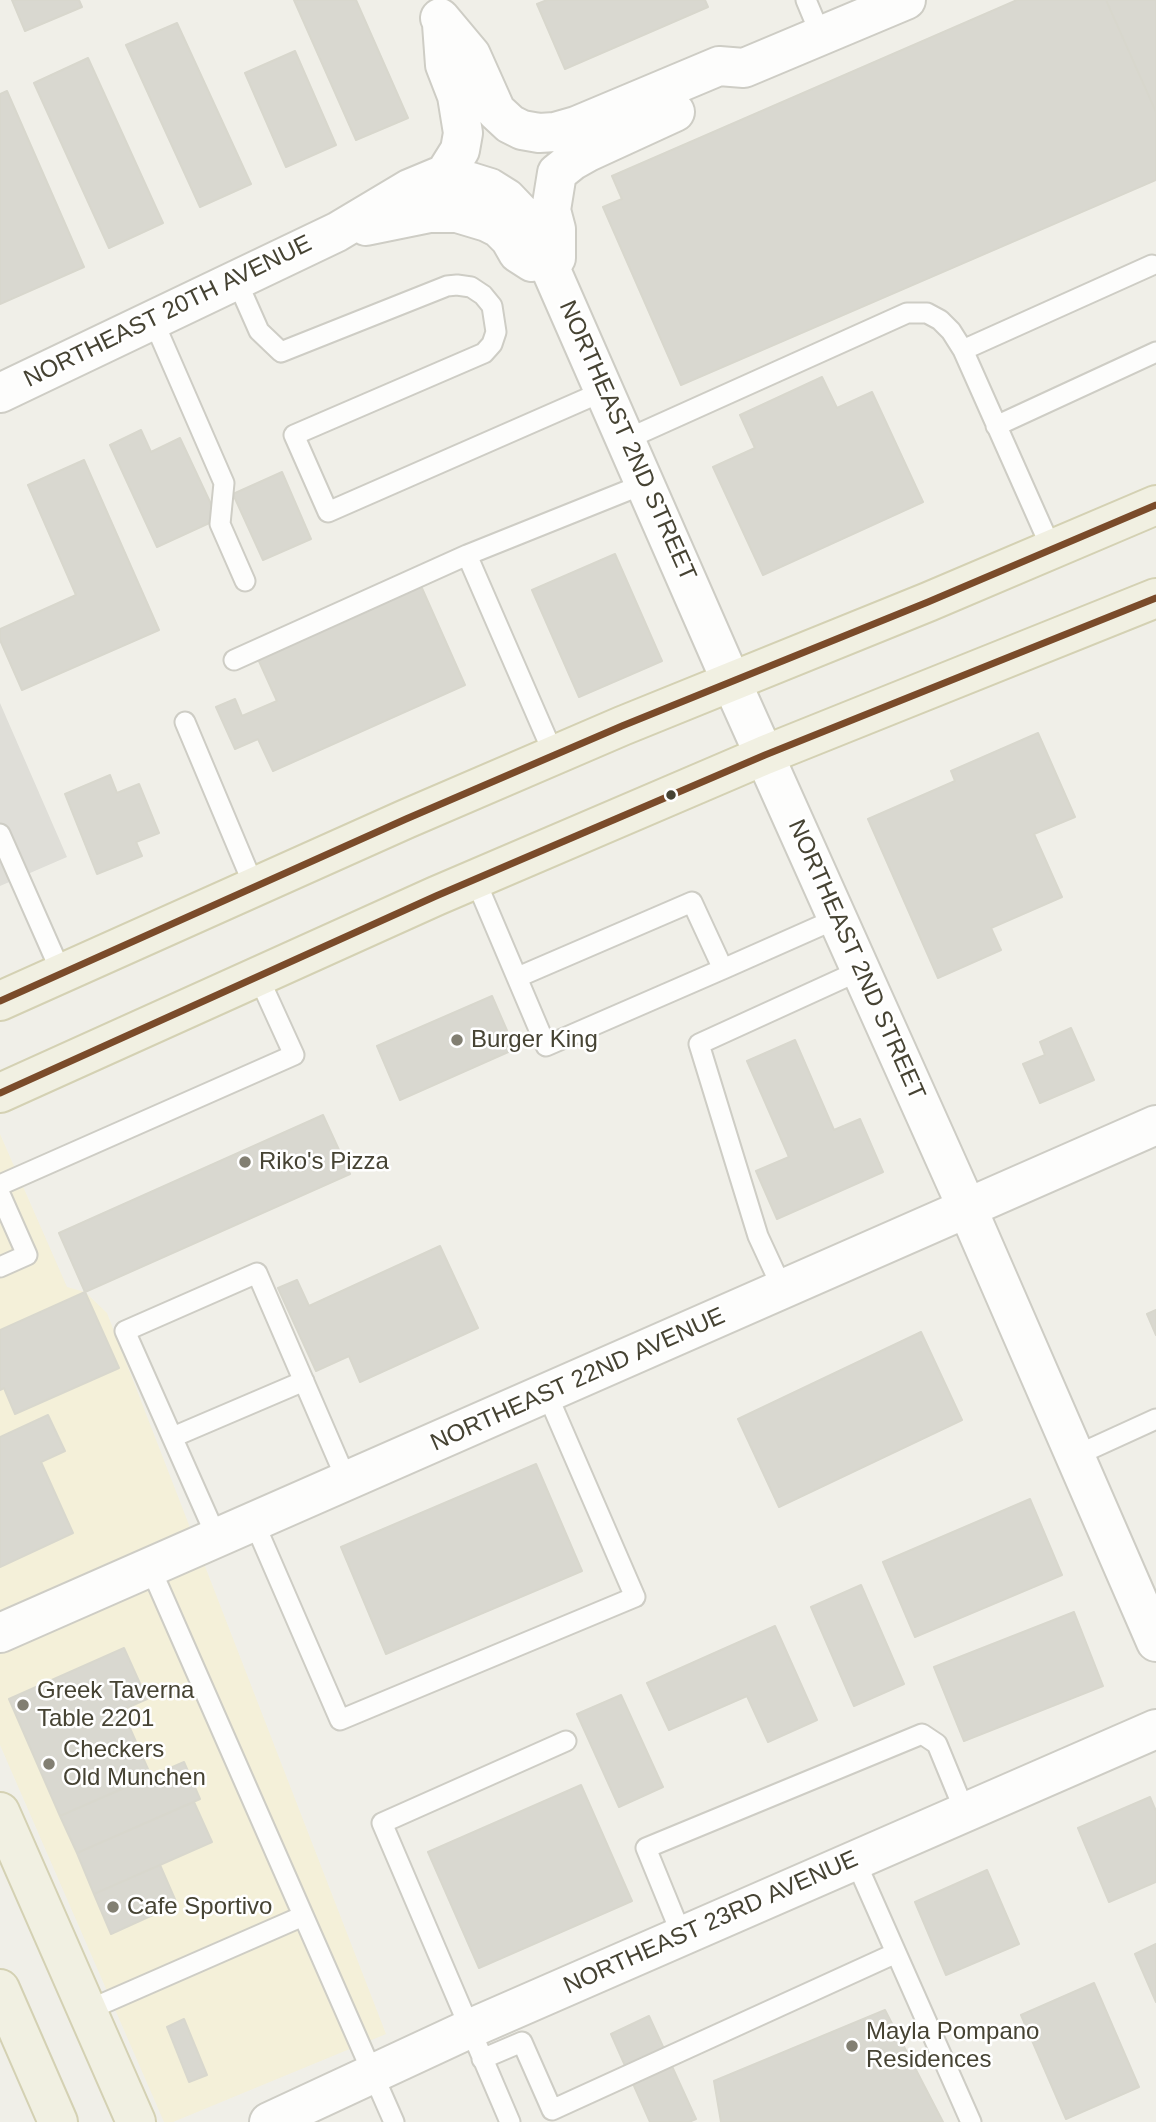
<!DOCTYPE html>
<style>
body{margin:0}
canvas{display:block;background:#f0efe8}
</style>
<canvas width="1156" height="2122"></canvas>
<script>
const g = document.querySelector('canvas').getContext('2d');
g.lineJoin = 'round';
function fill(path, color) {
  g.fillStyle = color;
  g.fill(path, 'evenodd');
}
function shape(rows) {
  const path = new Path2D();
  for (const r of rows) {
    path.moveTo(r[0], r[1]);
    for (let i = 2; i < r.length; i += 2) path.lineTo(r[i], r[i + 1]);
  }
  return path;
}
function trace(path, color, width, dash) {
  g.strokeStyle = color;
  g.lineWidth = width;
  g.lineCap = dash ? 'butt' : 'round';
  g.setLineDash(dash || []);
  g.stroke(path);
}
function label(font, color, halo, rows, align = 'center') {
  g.font = font + ' Helvetica,sans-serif';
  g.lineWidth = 5;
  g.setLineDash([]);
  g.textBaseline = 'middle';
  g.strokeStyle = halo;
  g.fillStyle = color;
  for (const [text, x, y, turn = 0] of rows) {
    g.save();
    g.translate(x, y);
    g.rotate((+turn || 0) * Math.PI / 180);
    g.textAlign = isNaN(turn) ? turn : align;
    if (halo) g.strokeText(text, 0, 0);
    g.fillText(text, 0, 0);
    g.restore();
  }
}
fill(shape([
 [0,1134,67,1287,85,1292,107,1313,386,2034,173,2122,164,2122,0,1745]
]), '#f4f0d9');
fill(shape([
 [0,703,67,857,0,886]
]), '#dfded8');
const building = shape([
 [12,0,79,0,82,7,25,31,12,0],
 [294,0,356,0,408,118,356,140,294,0],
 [547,0,705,0,708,7,565,69,537,4,547,0],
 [1017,0,1106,0,1156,112,1156,180,681,385,603,207,622,199,612,176,1017,0],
 [1106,0,1156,0,1156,112,1106,0],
 [177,23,251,184,200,207,126,45,177,23],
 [295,51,336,145,286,167,245,73,295,51],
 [88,58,163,223,109,248,34,83,88,58],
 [7,91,84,267,0,304,0,94,7,91],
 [822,377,837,408,872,392,923,502,763,575,713,467,755,448,740,415,822,377],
 [141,430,151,452,180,438,218,519,157,547,110,445,141,430],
 [84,460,159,630,22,690,0,640,0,629,76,595,28,485,84,460],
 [282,472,311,539,263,560,233,494,282,472],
 [615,554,662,661,579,697,532,590,615,554],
 [421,586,465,685,273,771,258,739,235,749,216,707,235,699,242,716,277,701,258,659,421,586],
 [1038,733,1075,817,1034,834,1062,897,991,928,1001,950,938,978,868,819,955,781,951,771,1038,733],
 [110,775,117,793,139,784,159,833,136,842,142,856,97,874,65,794,110,775],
 [492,996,515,1049,400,1100,377,1046,492,996],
 [1071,1028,1094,1080,1040,1103,1023,1064,1045,1055,1040,1042,1071,1028],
 [795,1040,834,1130,860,1119,883,1172,777,1219,756,1171,789,1157,747,1061,795,1040],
 [323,1115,350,1174,85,1292,59,1233,323,1115],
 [440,1246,478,1328,360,1382,349,1356,316,1371,278,1288,297,1280,309,1306,440,1246],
 [85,1292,119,1368,15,1414,4,1388,0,1390,0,1330,85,1292],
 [1156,1310,1156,1335,1147,1314,1156,1310],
 [921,1332,962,1420,779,1507,738,1419,921,1332],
 [48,1415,65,1451,41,1462,73,1533,0,1567,0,1437,48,1415],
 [536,1464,582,1571,386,1654,341,1547,536,1464],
 [1030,1499,1062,1575,915,1637,883,1562,1030,1499],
 [861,1585,904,1684,854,1706,811,1607,861,1585],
 [1074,1612,1103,1686,964,1741,934,1667,1074,1612],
 [775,1626,817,1720,768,1742,747,1696,669,1730,647,1683,775,1626],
 [124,1648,147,1699,122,1710,151,1776,60,1816,9,1699,124,1648],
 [621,1695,663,1787,619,1807,577,1714,621,1695],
 [184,1762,200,1799,77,1853,60,1816,184,1762],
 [581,1785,632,1901,479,1968,428,1852,581,1785],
 [1150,1797,1156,1811,1156,1882,1109,1902,1078,1828,1150,1797],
 [194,1802,212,1842,94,1894,77,1853,194,1802],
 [160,1865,177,1904,111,1934,94,1894,160,1865],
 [987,1870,1019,1944,946,1975,915,1902,987,1870],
 [1156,1944,1156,2002,1135,1954,1156,1944],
 [1094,1983,1139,2087,1066,2119,1021,2015,1094,1983],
 [885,2010,943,2122,721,2122,714,2081,885,2010],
 [649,2016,696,2119,689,2122,650,2122,611,2034,649,2016],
 [184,2019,207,2075,189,2082,167,2027,184,2019]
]);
fill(building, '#d9d8d0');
trace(building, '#d8d7cd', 2);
const service = shape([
 [806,0,821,36],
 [236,279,259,331,281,352,447,286,457,285,471,287,483,295,492,306,496,332,492,344,484,353,294,435,328,512,604,391],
 [153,320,224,483,220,524,245,581],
 [996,426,1156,352],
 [625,440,907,313,927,313,940,320,951,331,963,350],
 [1052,550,963,350,1152,265],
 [234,660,467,555],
 [185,722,254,886],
 [554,755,467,555,644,484],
 [0,834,61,972],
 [475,879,546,1046,723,969],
 [518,977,692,902,723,969,838,918],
 [0,1185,294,1055,258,976],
 [0,1194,27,1255,0,1267],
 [783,1290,758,1236,699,1044,861,970],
 [173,1437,304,1381],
 [1075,1456,1156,1419],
 [254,1522,340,1720,635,1597,547,1394],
 [217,1538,125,1331,257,1273,347,1481],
 [150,1567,394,2122],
 [855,1860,971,2122],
 [682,1936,646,1848,922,1734,937,1744,965,1812],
 [86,2011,303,1916],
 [482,2059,522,2042,552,2110,896,1953],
 [510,2122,382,1823,566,1741]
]);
const minor = shape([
 [440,18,471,55,496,111,510,124,522,130,539,133,555,132,576,126,719,66,744,68,906,0],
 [445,174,490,188,506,198,528,221,537,238,731,681,968,1210,1156,1642],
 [366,226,430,213,457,213,487,222,499,228,510,239,518,253,532,262],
 [556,258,556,229,551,210,557,173,572,161,588,152,675,112],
 [0,393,337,232,409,189,445,174,460,150,463,133,457,96,445,65,442,24],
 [0,1633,1156,1125],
 [269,2122,469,2029,1156,1729]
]);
const primary = shape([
 [0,1001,406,819,622,726,928,602,1156,505],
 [0,1093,436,896,765,755,1156,598],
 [0,1812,136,2122],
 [0,1989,58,2122]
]);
trace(service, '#cecdc5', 23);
trace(minor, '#cecdc5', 42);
trace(primary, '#d4d1b3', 42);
trace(service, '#fdfdfc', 19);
trace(minor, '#fdfdfc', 38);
trace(primary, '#f1f0e2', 38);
trace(shape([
 [0,1001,406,819,622,726,928,602,1156,505],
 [0,1093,436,896,765,755,1156,598]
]), '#7a4b2a', 7);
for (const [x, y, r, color] of [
 [671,795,6,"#464333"],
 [457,1040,7,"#827f72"],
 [245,1162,7,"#827f72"],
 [23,1705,7,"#827f72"],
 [49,1764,7,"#827f72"],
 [113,1907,7,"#827f72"],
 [852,2046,7,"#827f72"]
]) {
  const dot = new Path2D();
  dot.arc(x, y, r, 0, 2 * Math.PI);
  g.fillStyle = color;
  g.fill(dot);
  trace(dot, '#fff', 2.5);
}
label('24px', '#464333', '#fff', [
 ["NORTHEAST 20TH AVENUE",168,312,-26],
 ["NORTHEAST 2ND STREET",627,441,66],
 ["NORTHEAST 2ND STREET",856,960,66],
 ["NORTHEAST 22ND AVENUE",578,1380,-24],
 ["NORTHEAST 23RD AVENUE",711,1923,-24]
]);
label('24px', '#464333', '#fff', [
 ["Burger King",471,1040],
 ["Riko's Pizza",259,1162],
 ["Greek Taverna",37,1691],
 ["Table 2201",37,1719],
 ["Checkers",63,1750],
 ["Old Munchen",63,1778],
 ["Cafe Sportivo",127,1907],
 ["Mayla Pompano",866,2032],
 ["Residences",866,2060]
], 'left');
</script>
